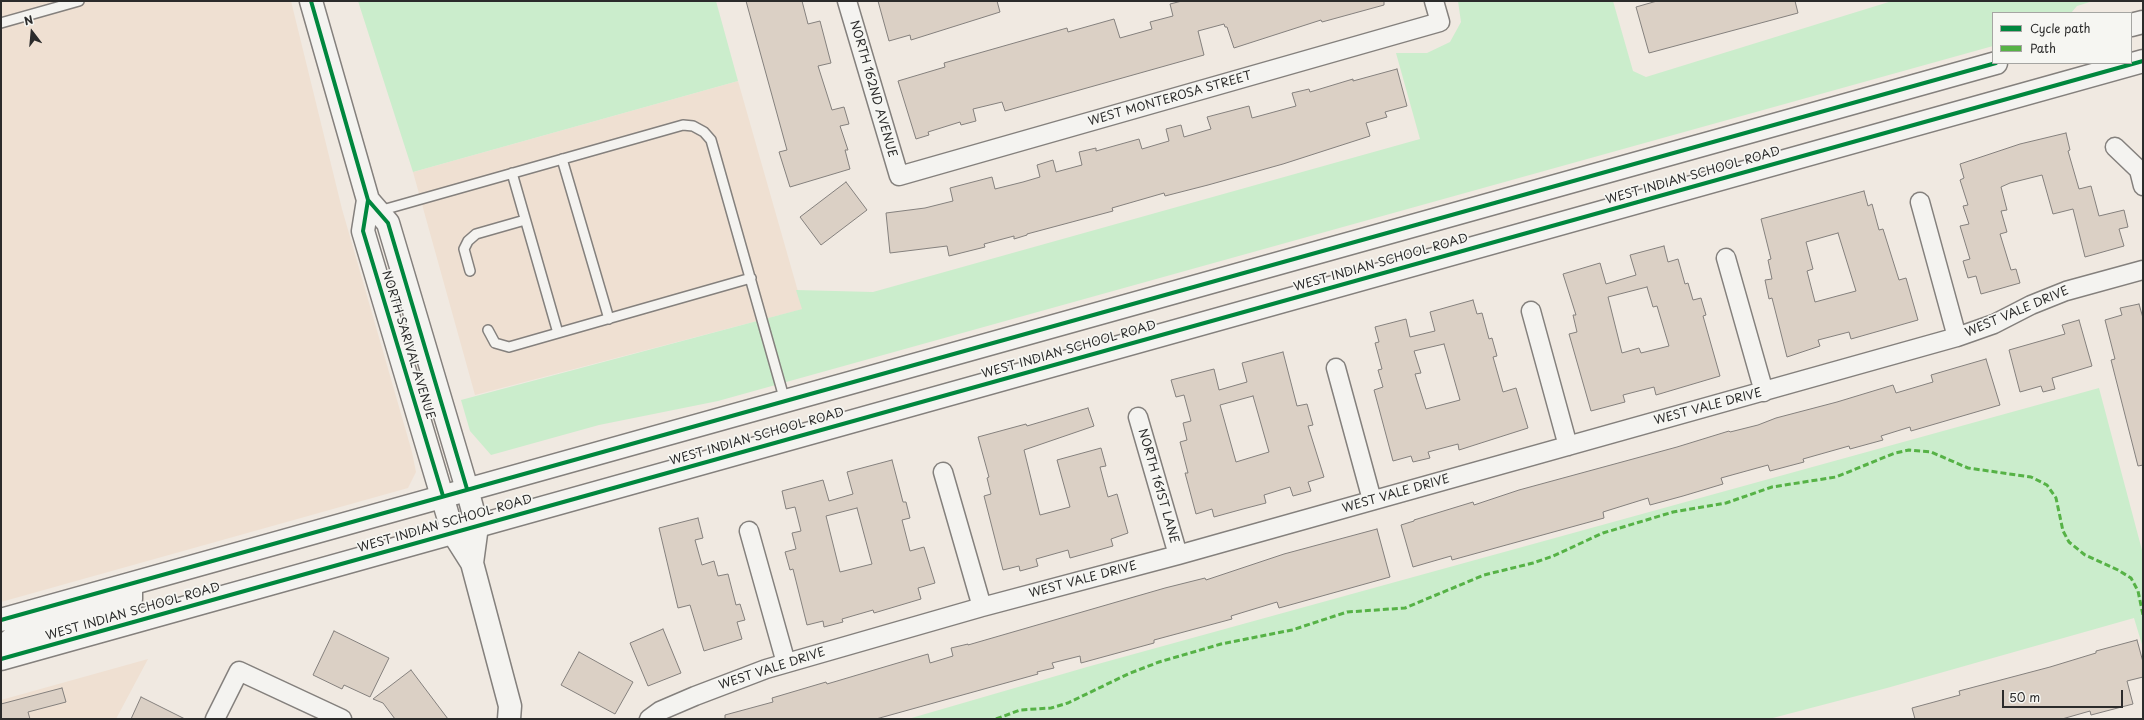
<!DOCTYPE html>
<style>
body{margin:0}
#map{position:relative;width:2144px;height:720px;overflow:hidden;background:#f0e9e1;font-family:"Playpen Sans",sans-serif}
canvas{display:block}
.frame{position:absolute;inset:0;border:2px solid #2b2b2b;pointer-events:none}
.legend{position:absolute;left:1992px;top:12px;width:140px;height:52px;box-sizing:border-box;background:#f6f6f2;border:1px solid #a5a5a2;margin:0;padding:5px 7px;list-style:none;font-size:12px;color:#2b2b2b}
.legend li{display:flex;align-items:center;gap:8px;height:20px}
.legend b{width:20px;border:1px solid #a5a5a2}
.north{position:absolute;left:12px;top:12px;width:40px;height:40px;-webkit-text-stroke:3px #f6f6f2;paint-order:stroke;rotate:344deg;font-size:11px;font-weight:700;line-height:16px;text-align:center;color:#2b2b2b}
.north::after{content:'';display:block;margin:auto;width:14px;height:18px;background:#2b2b2b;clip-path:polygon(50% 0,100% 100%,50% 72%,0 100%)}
.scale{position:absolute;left:2002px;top:690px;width:121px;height:18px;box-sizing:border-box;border:2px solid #2b2b2b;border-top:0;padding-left:5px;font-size:12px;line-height:14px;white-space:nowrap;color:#2b2b2b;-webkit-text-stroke:3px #f6f6f2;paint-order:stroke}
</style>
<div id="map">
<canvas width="2144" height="720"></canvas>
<div class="frame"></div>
<ul class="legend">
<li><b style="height:5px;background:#00873e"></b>Cycle path</li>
<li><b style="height:5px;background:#56b246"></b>Path</li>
</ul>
<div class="north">N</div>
<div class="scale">50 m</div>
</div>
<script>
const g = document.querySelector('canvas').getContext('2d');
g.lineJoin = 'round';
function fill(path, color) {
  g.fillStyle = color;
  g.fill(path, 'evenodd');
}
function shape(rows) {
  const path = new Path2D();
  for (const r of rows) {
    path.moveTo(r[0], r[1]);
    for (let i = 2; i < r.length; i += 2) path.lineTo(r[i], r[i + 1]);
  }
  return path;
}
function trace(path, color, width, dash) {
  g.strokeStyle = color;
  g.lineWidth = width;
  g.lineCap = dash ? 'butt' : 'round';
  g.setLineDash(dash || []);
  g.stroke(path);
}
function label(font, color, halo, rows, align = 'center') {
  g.font = font + ' "Playpen Sans",sans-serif';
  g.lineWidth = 3.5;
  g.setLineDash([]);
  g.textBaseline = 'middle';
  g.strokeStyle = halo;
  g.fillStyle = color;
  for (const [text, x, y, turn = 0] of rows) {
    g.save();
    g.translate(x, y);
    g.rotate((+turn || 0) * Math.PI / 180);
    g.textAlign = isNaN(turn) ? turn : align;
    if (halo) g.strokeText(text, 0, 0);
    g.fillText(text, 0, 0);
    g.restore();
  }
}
fill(shape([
 [1,1,291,1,342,209,412,452,416,472,408,488,1,602],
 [738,81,803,309,475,395,413,172],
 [148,659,116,719,1,719,1,700]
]), '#efe0d2');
fill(shape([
 [358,1,716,1,738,81,413,172],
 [1458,1,1613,1,1633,71,1646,77,1892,1,2093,1,2077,6,2071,13,1993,13,1993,46,718,401,599,425,491,455,470,431,461,400,802,309,796,290,873,292,1420,139,1396,53,1427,53,1450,42,1461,22],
 [2099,388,2143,554,2143,648,2134,618,1887,688,1769,719,908,719,1087,667]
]), '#cbedcc');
const building = shape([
 [746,1,802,1,808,24,820,21,831,63,818,66,832,110,844,107,849,124,840,126,848,150,845,150,850,169,790,187,779,152,787,150,746,1],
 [878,1,997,1,1000,12,911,40,910,35,889,41,878,1],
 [1182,1,1384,1,1384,5,1322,22,1321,20,1234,48,1227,27,1225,27,1224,24,1198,31,1204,55,1005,111,1002,102,973,109,976,121,961,125,960,122,928,132,929,135,916,139,898,81,945,67,944,63,1067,28,1068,32,1114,19,1120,38,1152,29,1150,22,1173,16,1170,4,1182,1],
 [1657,1,1795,1,1798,13,1649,53,1636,7,1657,1],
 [1397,69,1407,106,1385,112,1387,117,1366,123,1370,136,1283,164,1208,185,1165,196,1164,193,1112,208,1113,211,1027,234,1027,235,1014,239,1014,236,984,244,985,247,949,256,947,246,890,253,886,213,925,208,953,201,950,188,992,177,995,189,1023,182,1040,177,1037,165,1053,160,1056,172,1082,165,1079,152,1096,148,1096,151,1139,139,1142,149,1169,141,1166,129,1181,125,1184,137,1211,129,1207,117,1249,106,1252,118,1296,106,1292,93,1309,89,1310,92,1353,79,1353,81,1397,69],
 [2066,133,2070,150,2068,151,2079,189,2091,186,2099,216,2124,210,2128,227,2119,229,2124,246,2085,257,2073,209,2053,214,2042,175,2010,183,2001,187,2007,210,2001,211,2007,232,2000,234,2011,270,2016,269,2020,283,1981,294,1976,276,1968,278,1963,261,1970,259,1960,226,1969,224,1963,206,1968,205,1960,180,1964,178,1960,164,2020,144,2066,133],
 [846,182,867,210,821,245,800,217,846,182],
 [1864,191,1868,206,1872,204,1879,230,1883,229,1899,280,1906,278,1918,320,1851,339,1849,332,1818,340,1820,346,1787,357,1772,298,1769,299,1765,280,1772,279,1768,260,1771,259,1761,219,1864,191],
 [1838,233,1856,291,1815,302,1807,271,1813,269,1806,242,1838,233],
 [1664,246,1668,262,1678,259,1685,284,1688,283,1693,300,1701,298,1706,315,1703,316,1720,376,1656,395,1654,387,1623,395,1625,402,1591,411,1569,334,1577,332,1573,315,1576,315,1563,274,1600,263,1606,284,1636,275,1630,255,1664,246],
 [1647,287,1653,307,1657,306,1669,346,1641,353,1639,348,1622,353,1608,297,1647,287],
 [1473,300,1477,314,1482,313,1489,339,1492,338,1497,356,1493,357,1503,392,1516,388,1528,428,1459,450,1458,444,1428,452,1430,458,1413,462,1411,456,1393,461,1374,390,1383,387,1378,370,1382,369,1375,343,1379,342,1375,327,1406,319,1410,337,1435,331,1430,312,1473,300],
 [1444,344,1460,400,1426,409,1415,374,1421,373,1414,351,1444,344],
 [2139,304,2143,318,2143,465,2138,466,2111,360,2115,359,2105,320,2122,315,2120,308,2139,304],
 [2079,320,2092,366,2052,378,2055,389,2043,392,2041,386,2020,392,2009,350,2065,334,2062,325,2079,320],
 [1283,352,1297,406,1307,404,1313,425,1308,426,1324,477,1308,482,1311,491,1293,496,1290,487,1264,495,1266,503,1243,509,1214,517,1212,509,1196,514,1185,473,1188,473,1180,442,1187,440,1183,423,1191,421,1184,395,1176,397,1171,380,1214,369,1219,390,1247,382,1242,363,1283,352],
 [1253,396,1269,452,1236,462,1220,405,1253,396],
 [1986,359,2000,405,1911,431,1910,427,1881,436,1883,440,1850,449,1849,446,1803,459,1804,462,1770,471,1768,465,1721,478,1723,484,1683,496,1650,505,1648,498,1603,512,1604,518,1452,560,1451,556,1413,567,1401,525,1414,521,1414,520,1473,502,1474,505,1519,490,1677,447,1729,431,1730,432,1758,425,1776,418,1837,402,1893,385,1896,393,1933,382,1931,375,1986,359],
 [1088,408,1094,426,1024,450,1040,515,1070,507,1057,460,1101,448,1106,466,1100,467,1108,497,1117,494,1128,533,1111,539,1113,546,1088,553,1070,558,1068,550,1036,559,1038,566,1020,571,1019,566,1003,570,984,496,991,494,987,478,989,477,978,437,1026,424,1027,426,1088,408],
 [892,460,903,502,906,502,910,518,902,520,910,551,924,547,935,583,918,588,921,599,874,613,873,610,842,619,843,622,824,627,823,621,807,625,793,569,790,570,785,552,796,549,792,533,801,531,795,507,786,509,782,491,823,480,829,501,853,494,847,472,892,460],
 [857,508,872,564,840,572,826,516,857,508],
 [698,518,703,538,695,540,702,565,714,561,718,576,728,574,736,605,740,604,745,620,737,622,742,639,704,651,690,605,678,608,659,528,698,518],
 [1377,529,1390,577,1279,608,1277,602,1231,616,1232,619,1154,640,1154,643,1081,663,1080,656,1052,663,1054,668,1037,672,1038,674,876,719,725,719,725,715,773,702,772,698,826,682,827,684,928,654,930,663,953,656,951,648,968,644,968,645,1165,588,1205,578,1206,580,1284,554,1377,529],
 [663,629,681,673,648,686,630,643,663,629],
 [334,631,389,658,370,697,344,685,342,689,313,675,334,631],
 [2137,640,2143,662,2143,677,2127,681,2133,704,2091,715,2090,711,2062,719,1915,719,1912,708,1960,695,1959,691,2050,667,2096,653,2096,651,2137,640],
 [579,652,633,682,615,714,561,685,579,652],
 [411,670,448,719,395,719,383,703,373,699,411,670],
 [62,688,66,702,28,712,30,719,1,719,1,704,62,688],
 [141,697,185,719,131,719,141,697]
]);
fill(building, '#dbd0c5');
trace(building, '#84807d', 1);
const service = shape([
 [1,23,79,1],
 [562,159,609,319],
 [512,173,558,333,751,278],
 [379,211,683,125,693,126,704,132,711,140,785,401],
 [470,271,464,249,468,241,476,234,525,220],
 [488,330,495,343,509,347,558,333]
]);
const minor = shape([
 [847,1,899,176,1440,22,1434,1],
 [2115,147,2139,170,2143,186],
 [1920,202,1957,337],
 [1726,258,1764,392],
 [1531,311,1568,446],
 [1336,368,1372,500],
 [1138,417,1178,555],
 [943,472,982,607],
 [749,531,786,663],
 [215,719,239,671,342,719],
 [649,719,660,711,695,696,766,669,982,607,1178,555,1957,337,1994,324,2031,305,2066,291,2143,270]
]);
const tertiary = shape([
 [311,1,368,200,388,223,467,489,477,526,472,563],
 [368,200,363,231,453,533,472,563,510,706,509,719]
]);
const secondary = shape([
 [2131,25,2143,22],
 [1,620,1996,63],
 [1,648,13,638,122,608,129,604,131,599,131,584],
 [1,659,2143,61]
]);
trace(service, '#84807d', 12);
trace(minor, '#84807d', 21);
trace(tertiary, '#84807d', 25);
trace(secondary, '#84807d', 25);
trace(service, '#f4f3f0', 9);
trace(minor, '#f4f3f0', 18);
trace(tertiary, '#f4f3f0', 22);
trace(secondary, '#f4f3f0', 22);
trace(shape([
 [996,719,1020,710,1051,708,1068,703,1128,674,1159,662,1221,644,1292,630,1347,612,1405,608,1484,575,1533,563,1553,556,1603,533,1673,512,1726,503,1772,487,1836,477,1895,453,1909,450,1931,452,1968,468,2031,477,2047,485,2056,498,2063,531,2069,542,2085,555,2118,570,2131,578,2138,591,2143,615]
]), '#56b246', 3, [6, 3]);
trace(shape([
 [311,1,368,200,388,223,467,489],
 [368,200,363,231,443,496],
 [1,620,1996,63],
 [1,659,2143,61]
]), '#00873e', 4);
label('12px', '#2b2b2b', '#f6f6f2', [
 ["NORTH 162ND AVENUE",873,89,74],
 ["WEST MONTEROSA STREET",1170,99,-16],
 ["WEST INDIAN SCHOOL ROAD",1693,176,-16],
 ["WEST INDIAN SCHOOL ROAD",1381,263,-16],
 ["WEST VALE DRIVE",2017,312,-23],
 ["NORTH SARIVAL AVENUE",408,345,73],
 ["WEST INDIAN SCHOOL ROAD",1069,350,-16],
 ["WEST VALE DRIVE",1708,407,-15],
 ["WEST INDIAN SCHOOL ROAD",757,437,-16],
 ["NORTH 161ST LANE",1158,486,74],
 ["WEST VALE DRIVE",1396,494,-16],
 ["WEST INDIAN SCHOOL ROAD",445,524,-16],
 ["WEST VALE DRIVE",1083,580,-15],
 ["WEST INDIAN SCHOOL ROAD",133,612,-16],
 ["WEST VALE DRIVE",772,669,-18]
]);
</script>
